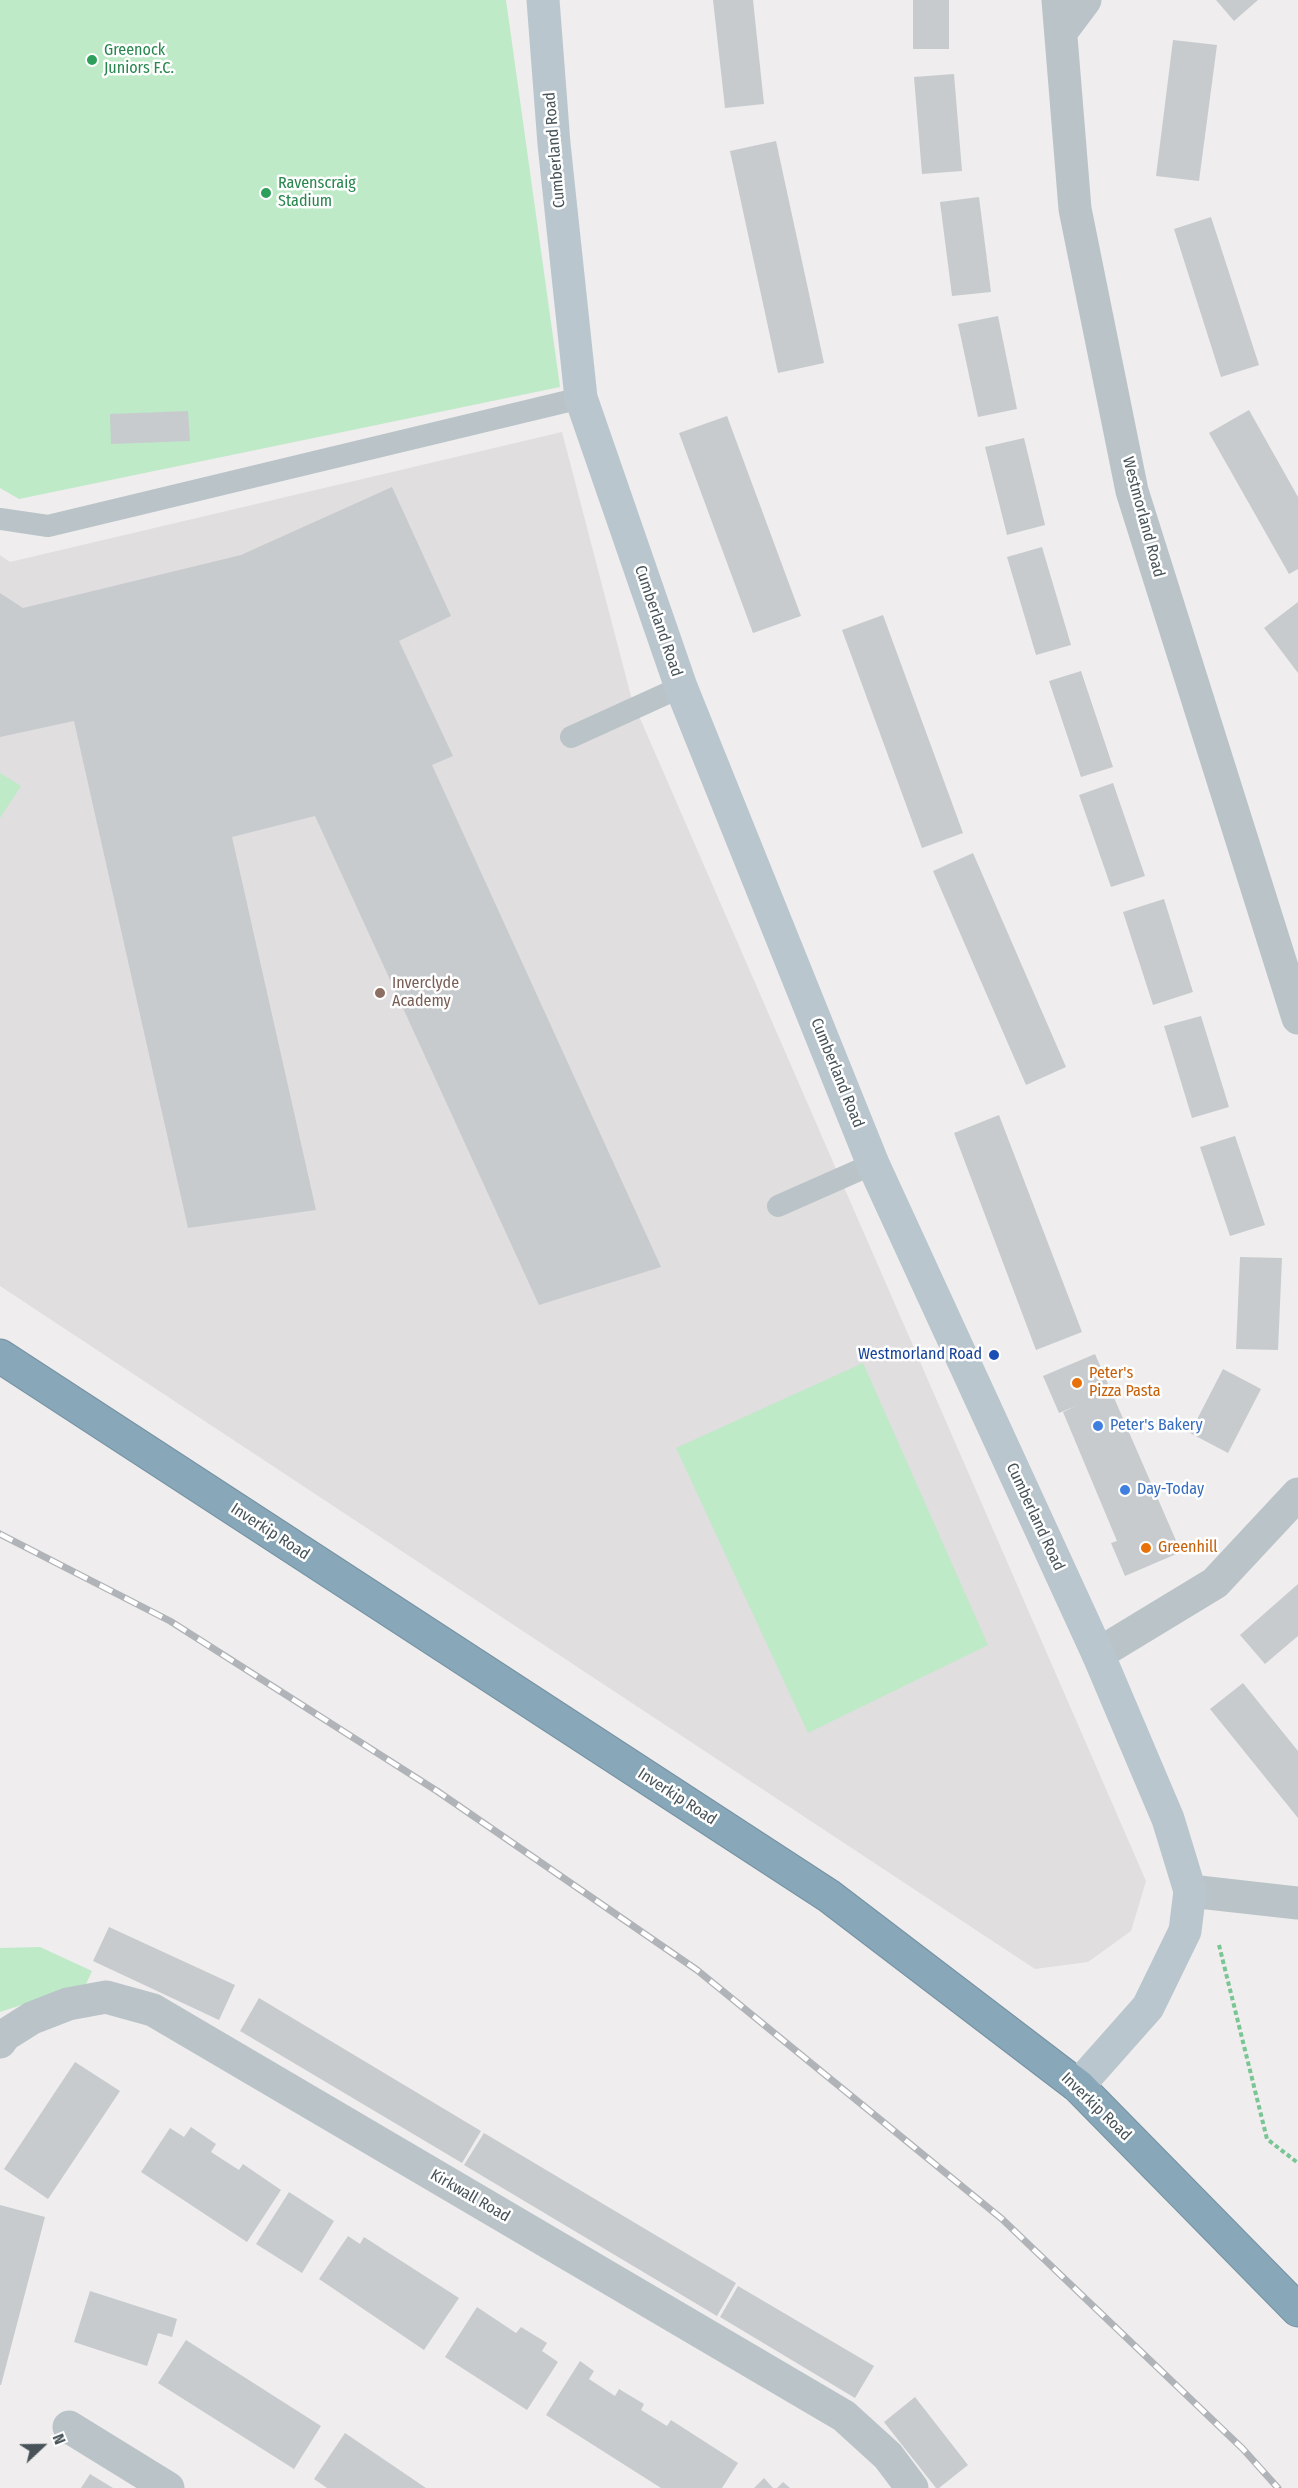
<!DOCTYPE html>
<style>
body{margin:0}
#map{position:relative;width:1298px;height:2488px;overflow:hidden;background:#efeded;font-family:"Fira Sans Condensed",sans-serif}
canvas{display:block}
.north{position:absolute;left:12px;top:2416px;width:60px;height:60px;-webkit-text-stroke:4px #fff;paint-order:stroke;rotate:68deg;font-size:16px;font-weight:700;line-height:24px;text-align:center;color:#475358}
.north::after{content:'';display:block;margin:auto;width:21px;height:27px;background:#475358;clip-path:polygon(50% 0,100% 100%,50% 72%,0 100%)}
</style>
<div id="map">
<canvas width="1298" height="2488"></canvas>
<div class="north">N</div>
</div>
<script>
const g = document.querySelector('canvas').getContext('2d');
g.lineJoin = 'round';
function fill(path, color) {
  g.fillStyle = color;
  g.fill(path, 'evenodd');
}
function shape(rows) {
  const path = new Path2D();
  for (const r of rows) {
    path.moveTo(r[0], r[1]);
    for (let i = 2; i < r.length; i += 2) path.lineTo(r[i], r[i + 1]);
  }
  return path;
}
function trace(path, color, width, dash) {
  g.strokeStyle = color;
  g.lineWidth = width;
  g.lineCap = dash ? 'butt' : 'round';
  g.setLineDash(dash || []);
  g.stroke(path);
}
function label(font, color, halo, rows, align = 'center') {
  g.font = font + ' "Fira Sans Condensed",sans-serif';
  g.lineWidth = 5;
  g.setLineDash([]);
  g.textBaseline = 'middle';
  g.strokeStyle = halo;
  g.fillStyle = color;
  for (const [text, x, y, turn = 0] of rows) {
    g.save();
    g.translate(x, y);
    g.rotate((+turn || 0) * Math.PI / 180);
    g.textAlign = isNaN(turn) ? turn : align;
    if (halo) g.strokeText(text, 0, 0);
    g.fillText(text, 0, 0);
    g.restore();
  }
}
fill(shape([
 [562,432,632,700,1146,1881,1131,1931,1088,1962,1035,1969,0,1286,0,555,10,562]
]), '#e0dedf');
fill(shape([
 [0,0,506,0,560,387,19,499,0,488],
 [0,773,21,786,0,818],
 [863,1363,988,1645,808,1733,676,1448],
 [40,1947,92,1971,86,1984,0,2012,0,1948]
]), '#beeac8');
fill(shape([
 [713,0,753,0,764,104,725,108],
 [913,0,949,0,949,49,913,49],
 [1216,0,1258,0,1234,21],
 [1173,40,1217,45,1199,181,1156,176],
 [954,74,962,171,922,174,914,77],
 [776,141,824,363,778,373,730,151],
 [979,197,991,292,952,296,940,202],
 [1211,217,1259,365,1221,377,1174,229],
 [998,316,1017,409,978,417,958,324],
 [1249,410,1298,497,1298,569,1289,574,1209,433],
 [188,411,190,441,111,444,110,414],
 [727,416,801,616,753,633,679,433],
 [1024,438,1045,525,1007,535,985,447],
 [392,487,451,616,399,641,453,756,432,765,661,1267,539,1305,315,816,232,837,316,1210,188,1228,74,721,0,737,0,593,23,608,241,555],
 [1042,547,1071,645,1036,655,1007,557],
 [1298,602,1298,673,1264,628],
 [883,615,963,833,922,848,842,630],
 [1081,671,1113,767,1081,777,1049,681],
 [1113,783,1145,876,1111,887,1079,795],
 [973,853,1066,1067,1026,1085,933,871],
 [1164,899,1193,992,1153,1005,1123,912],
 [1201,1016,1229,1107,1192,1118,1164,1026],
 [999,1115,1082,1332,1036,1350,954,1133],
 [1235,1136,1265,1225,1230,1236,1200,1147],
 [1240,1257,1282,1258,1278,1350,1236,1349],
 [1095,1354,1181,1552,1125,1576,1111,1543,1117,1541,1063,1412,1078,1405,1059,1413,1043,1376],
 [1223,1369,1261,1389,1228,1453,1190,1433],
 [1298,1584,1298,1636,1265,1664,1240,1635],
 [1243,1683,1298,1751,1298,1818,1210,1709],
 [109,1927,235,1985,219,2020,93,1961],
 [259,1998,481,2131,462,2163,240,2031],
 [75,2062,120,2091,48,2199,4,2169],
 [191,2127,216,2144,211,2152,239,2170,243,2164,281,2190,247,2242,141,2172,170,2128,184,2137],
 [484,2133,736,2283,717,2316,464,2165],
 [289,2192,334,2221,302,2273,256,2244],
 [0,2205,45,2217,1,2385,0,2385],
 [348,2236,360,2244,364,2237,459,2298,424,2350,319,2279],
 [738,2286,874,2366,855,2398,720,2317],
 [90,2291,177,2319,172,2337,158,2333,147,2366,74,2342],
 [477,2307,516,2333,521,2327,547,2343,542,2351,558,2362,527,2410,445,2357],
 [186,2340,321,2426,294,2469,158,2383],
 [580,2361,594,2371,589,2379,615,2396,619,2389,644,2404,641,2410,667,2426,671,2420,738,2463,722,2488,661,2488,546,2415],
 [915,2397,968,2465,939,2488,936,2488,884,2422],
 [345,2433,426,2488,327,2488,314,2479],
 [90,2474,113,2488,81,2488],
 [764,2478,773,2488,754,2488],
 [783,2482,790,2488,777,2488]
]), '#c7cbce');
const highway = shape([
 [0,1356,829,1896,1078,2086,1298,2310]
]);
trace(highway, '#7492a3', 35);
trace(shape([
 [1219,1945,1267,2139,1298,2163]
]), '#79c594', 4, [4.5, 3]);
trace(shape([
 [0,519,48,526,581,398],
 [571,737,681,687],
 [778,1206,873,1164]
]), '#b9c3c8', 22);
trace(shape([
 [1058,0,1075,209,1132,491,1298,1018],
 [1061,32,1085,0],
 [1098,1654,1215,1583,1298,1494],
 [1190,1891,1298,1903],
 [0,2042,5,2035,32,2018,68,2004,106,1997,153,2010,844,2416,888,2456,912,2488],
 [69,2427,168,2488]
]), '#b9c3c8', 33);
trace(shape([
 [543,0,554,144,581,398,681,687,873,1164,1098,1654,1168,1819,1190,1891,1185,1931,1148,2007,1078,2086]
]), '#bac6cd', 33);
trace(highway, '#88a7b8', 33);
const rail = shape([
 [0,1534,170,1621,437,1791,697,1970,1002,2219,1243,2449,1278,2488]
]);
trace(rail, '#b0b3b7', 7);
trace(rail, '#fff', 4.5, [14]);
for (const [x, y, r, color] of [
 [92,60,6,"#2e9e5b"],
 [266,193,6,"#2e9e5b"],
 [380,993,6,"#8d6e63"],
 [994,1355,6,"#1a4fb4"],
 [1077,1383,6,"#e8710a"],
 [1098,1426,6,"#3f7fe0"],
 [1125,1490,6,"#3f7fe0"],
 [1146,1548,6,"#e8710a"]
]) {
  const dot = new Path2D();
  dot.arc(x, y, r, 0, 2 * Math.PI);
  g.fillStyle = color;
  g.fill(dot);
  trace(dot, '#fff', 2);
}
label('16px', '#27864d', '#fff', [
 ["Greenock",104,51],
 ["Juniors F.C.",104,69],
 ["Ravenscraig",278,184],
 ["Stadium",278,202]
], 'left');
label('16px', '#475358', '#fff', [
 ["Cumberland Road",555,150,-95],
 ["Westmorland Road",1143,517,75],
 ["Cumberland Road",658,621,71],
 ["Cumberland Road",837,1073,68],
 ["Cumberland Road",1035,1517,65],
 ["Inverkip Road",270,1532,33],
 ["Inverkip Road",677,1797,33],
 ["Inverkip Road",1096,2107,44],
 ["Kirkwall Road",470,2196,30]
]);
label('16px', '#785e54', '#fff', [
 ["Inverclyde",392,984],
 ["Academy",392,1002]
], 'left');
label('16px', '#164399', '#fff', [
 ["Westmorland Road",982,1355]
], 'right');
label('16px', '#c56008', '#fff', [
 ["Peter's",1089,1374],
 ["Pizza Pasta",1089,1392],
 ["Greenhill",1158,1548]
], 'left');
label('16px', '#366cbe', '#fff', [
 ["Peter's Bakery",1110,1426],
 ["Day-Today",1137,1490]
], 'left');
</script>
